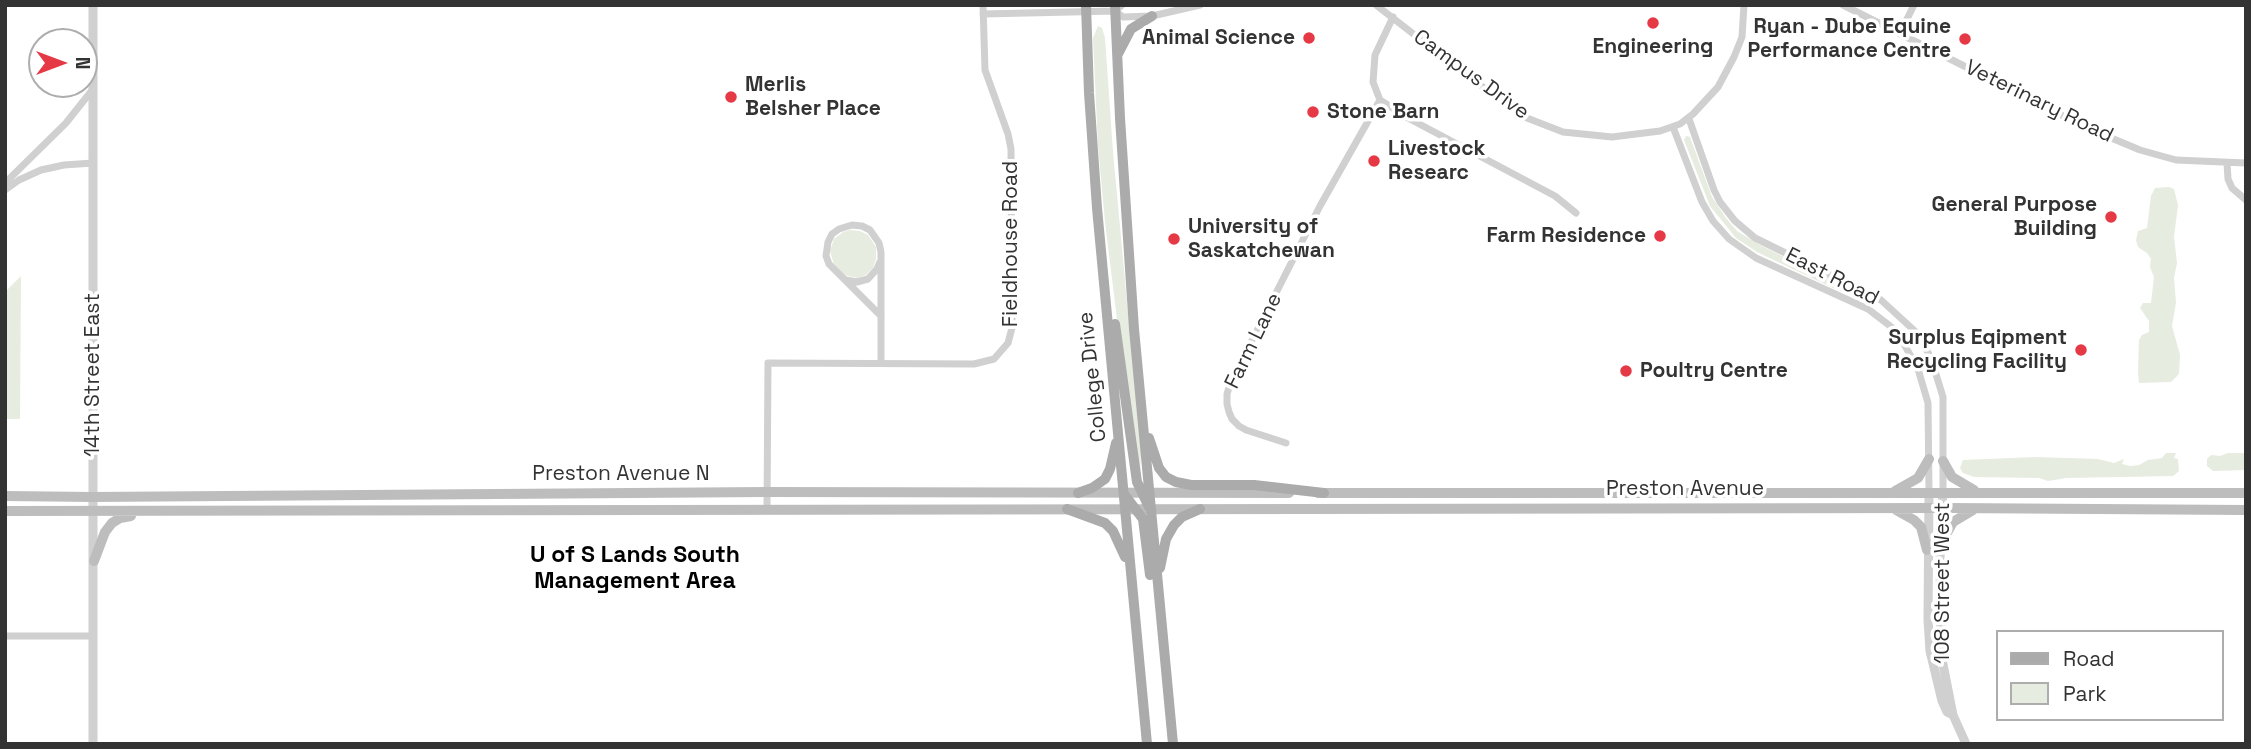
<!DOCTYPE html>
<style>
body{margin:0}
#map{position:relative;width:2251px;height:749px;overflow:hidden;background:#fff;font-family:"Space Grotesk",sans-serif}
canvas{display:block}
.frame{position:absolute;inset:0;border:7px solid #333;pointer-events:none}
.legend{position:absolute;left:1996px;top:630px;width:228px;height:91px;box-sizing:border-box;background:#fff;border:2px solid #adadad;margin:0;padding:9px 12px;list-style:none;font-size:21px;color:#333}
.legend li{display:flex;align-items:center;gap:14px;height:35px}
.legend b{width:35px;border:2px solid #adadad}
.north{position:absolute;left:28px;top:28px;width:70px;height:70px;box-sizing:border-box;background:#fff;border:2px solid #adadad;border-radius:50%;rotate:90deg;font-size:19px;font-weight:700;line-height:28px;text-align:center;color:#333}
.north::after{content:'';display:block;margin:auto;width:24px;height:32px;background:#e63946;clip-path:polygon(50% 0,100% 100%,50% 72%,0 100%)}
</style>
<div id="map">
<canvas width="2251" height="749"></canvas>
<div class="frame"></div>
<ul class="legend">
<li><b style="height:9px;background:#ababab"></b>Road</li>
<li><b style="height:19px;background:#e6ecdf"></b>Park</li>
</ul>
<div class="north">N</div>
</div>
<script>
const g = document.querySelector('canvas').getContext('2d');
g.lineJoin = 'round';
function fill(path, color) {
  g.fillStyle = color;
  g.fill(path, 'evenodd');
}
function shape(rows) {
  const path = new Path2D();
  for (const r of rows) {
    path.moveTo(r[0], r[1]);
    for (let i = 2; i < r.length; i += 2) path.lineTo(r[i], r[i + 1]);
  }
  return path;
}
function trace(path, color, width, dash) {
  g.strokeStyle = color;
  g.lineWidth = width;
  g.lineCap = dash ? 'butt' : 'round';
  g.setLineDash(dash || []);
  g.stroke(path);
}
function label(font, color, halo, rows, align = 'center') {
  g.font = font + ' "Space Grotesk",sans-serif';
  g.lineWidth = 7;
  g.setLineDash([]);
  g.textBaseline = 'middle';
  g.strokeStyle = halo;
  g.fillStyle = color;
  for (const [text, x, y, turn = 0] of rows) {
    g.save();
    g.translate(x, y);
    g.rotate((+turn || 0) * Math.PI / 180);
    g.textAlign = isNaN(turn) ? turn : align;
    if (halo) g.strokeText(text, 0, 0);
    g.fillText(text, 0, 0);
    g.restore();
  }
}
fill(shape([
 [1098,26,1102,28,1105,38,1113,152,1141,452,1140,473,1136,473,1105,222,1098,146,1093,38],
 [1686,136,1690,137,1712,197,1726,218,1737,231,1760,245,1853,291,1858,294,1858,296,1835,289,1757,252,1736,238,1710,206,1684,140],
 [2169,187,2174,189,2178,205,2174,237,2177,263,2174,278,2176,303,2172,326,2180,355,2179,374,2171,382,2139,383,2138,372,2139,340,2142,335,2149,332,2149,321,2140,308,2143,303,2151,303,2154,277,2150,267,2151,259,2147,253,2138,247,2136,240,2138,231,2147,228,2151,196,2155,188],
 [850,230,860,231,868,235,876,247,876,259,873,268,866,275,858,278,844,275,834,264,832,258,830,251,834,239,843,232],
 [21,276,20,419,5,419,5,292],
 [2166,453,2176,453,2174,458,2178,459,2179,471,2173,476,2066,478,2048,481,2039,478,1974,477,1963,473,1960,468,1963,460,2036,457,2098,459,2114,463,2124,459,2122,464,2130,466,2139,465,2148,460,2162,458],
 [2228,453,2246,453,2246,470,2213,471,2207,466,2207,459,2211,455,2220,456]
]), '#e6ecdf');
trace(shape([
 [1376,5,1469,77,1527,118,1563,132,1612,137,1660,131,1680,124,1693,114,1718,87,1734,57,1742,37,1744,5],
 [1843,5,2085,127,2140,150,2176,160,2246,163],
 [1115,11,1123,17,1152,16,1200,5],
 [983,14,1115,11,1122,5],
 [1393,17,1375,55,1373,82,1380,100,1408,118,1555,196,1576,213],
 [1900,33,1914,5],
 [1689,119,1714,190,1720,202,1735,221,1755,238,1881,300,1917,333,1931,358,1943,397,1943,492],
 [1673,127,1702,202,1713,221,1729,239,1756,258,1868,309,1894,329,1900,337,1918,369,1928,403,1929,492],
 [2227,163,2228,179,2232,188,2246,200],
 [5,183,66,123,93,89],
 [5,190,19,180,41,170,64,165,93,163],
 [846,280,857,282,868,279,877,269,880,262],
 [881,362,881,252,879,243,870,230,862,226,852,225,839,229,832,234,828,242,826,256,829,264,881,316],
 [1286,443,1246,430,1239,426,1232,419,1229,412,1227,404,1227,394,1230,384,1320,206,1380,100],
 [767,509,768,363,974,364,994,359,1008,343,1012,328,1011,149,1008,134,985,70,983,5],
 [5,636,93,636]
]), '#d0d0d0', 7);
trace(shape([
 [1929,492,1928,620,1930,651,1942,701,1947,712,1953,715],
 [1943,492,1940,545,1941,654,1953,715,1966,744],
 [93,744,93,5]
]), '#d0d0d0', 9);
trace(shape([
 [1943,461,1952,477,1974,490],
 [1895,491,1918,478,1929,459],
 [1318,493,2246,493],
 [5,496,93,497,766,492,1289,493],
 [1896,510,1914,520,1921,527,1927,550],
 [5,511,1949,508,2246,510],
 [1940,545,1953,522,1973,510],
 [94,561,105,532,112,523,120,518,131,516]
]), '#bdbdbd', 10);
trace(shape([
 [1086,5,1089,93,1097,208,1147,744],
 [1115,5,1120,118,1134,329,1173,744],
 [1118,54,1131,29,1152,16],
 [1115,324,1137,482,1149,507],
 [1149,438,1159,468,1166,477,1176,482,1191,485,1254,485,1324,493],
 [1078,493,1092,488,1105,479,1110,469,1116,443],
 [1124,494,1143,519,1150,575],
 [1067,509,1105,523,1113,531,1125,557],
 [1160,568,1166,539,1174,525,1182,517,1200,509]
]), '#ababab', 10);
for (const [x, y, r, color] of [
 [1653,23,7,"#e63946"],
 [1309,38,7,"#e63946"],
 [1965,39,7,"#e63946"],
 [731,97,7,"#e63946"],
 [1313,112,7,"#e63946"],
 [1374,161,7,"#e63946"],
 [2111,217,7,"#e63946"],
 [1660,236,7,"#e63946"],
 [1174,239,7,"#e63946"],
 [2081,350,7,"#e63946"],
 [1626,371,7,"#e63946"]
]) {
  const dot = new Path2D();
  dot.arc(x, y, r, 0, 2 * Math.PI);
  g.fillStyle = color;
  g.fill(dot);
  trace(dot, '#fff', 2.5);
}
label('bold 21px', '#333', '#fff', [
 ["Ryan - Dube Equine",1951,27],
 ["Performance Centre",1951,51],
 ["Animal Science",1295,38],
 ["Engineering",1653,47,"center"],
 ["Merlis",745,85,"left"],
 ["Belsher Place",745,109,"left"],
 ["Stone Barn",1327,112,"left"],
 ["Livestock",1388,149,"left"],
 ["Researc",1388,173,"left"],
 ["General Purpose",2097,205],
 ["Building",2097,229],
 ["University of",1188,227,"left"],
 ["Saskatchewan",1188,251,"left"],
 ["Farm Residence",1646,236],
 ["Surplus Eqipment",2067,338],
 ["Recycling Facility",2067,362],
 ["Poultry Centre",1640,371,"left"]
], 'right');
label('21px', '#333', '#fff', [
 ["Campus Drive",1471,75,36],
 ["Veterinary Road",2039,102,26],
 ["Fieldhouse Road",1011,244,-90],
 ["East Road",1832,277,27],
 ["Farm Lane",1254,341,-64],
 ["14th Street East",93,375,-90],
 ["College Drive",1093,377,-96],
 ["Preston Avenue N",621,474],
 ["Preston Avenue",1685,489],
 ["108 Street West",1943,583,-90]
]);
label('bold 23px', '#000', '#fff', [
 ["U of S Lands South",635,556],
 ["Management Area",635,582]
]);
</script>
